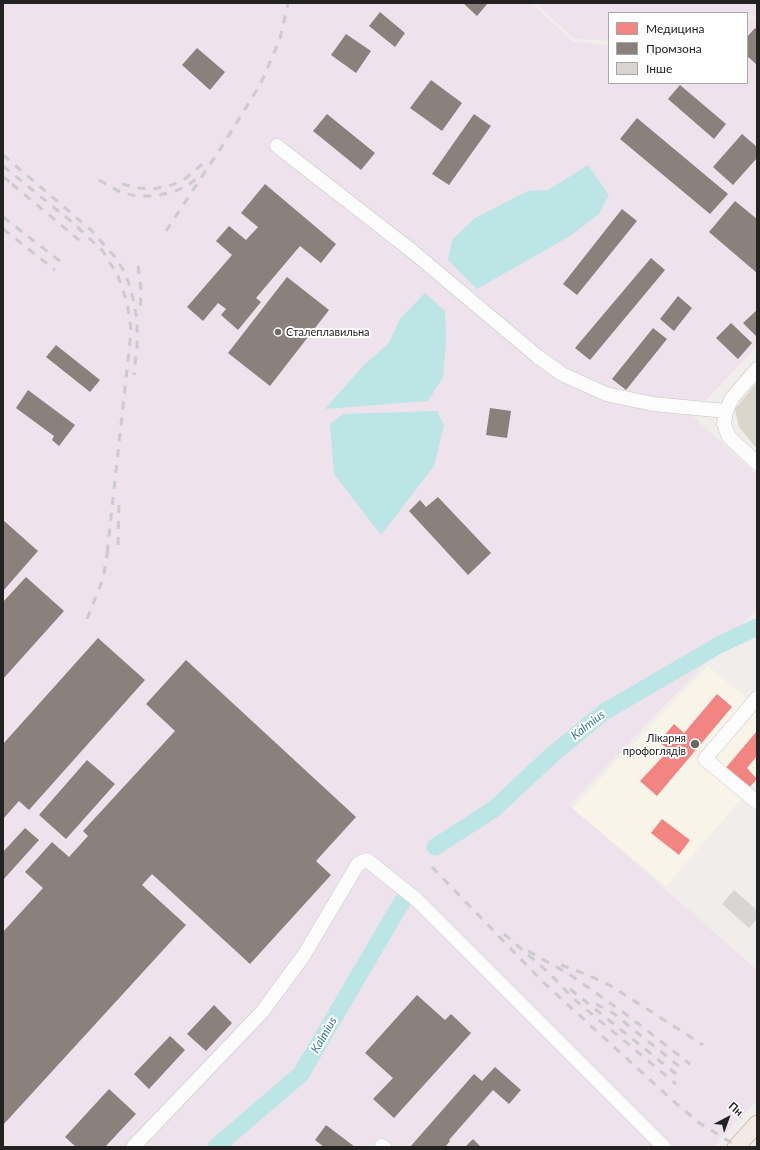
<!DOCTYPE html>
<meta charset="utf-8">
<style>
body{margin:0}
#map{position:relative;width:760px;height:1150px;overflow:hidden;background:#f0edeb;font-family:Lato,sans-serif}
canvas{display:block}
.frame{position:absolute;inset:0;border:4px solid #222;pointer-events:none}
.legend{position:absolute;left:608px;top:12px;width:140px;height:72px;box-sizing:border-box;background:#fff;border:1px solid #a7a7a7;margin:0;padding:5px 7px;list-style:none;font-size:12px;color:#222}
.legend li{display:flex;align-items:center;gap:8px;height:20px}
.legend b{width:20px;border:1px solid #a7a7a7}
.north{position:absolute;left:708px;top:1098px;width:40px;height:40px;-webkit-text-stroke:3px #fff;paint-order:stroke;rotate:41deg;font-size:11px;font-weight:700;line-height:16px;text-align:center;color:#222}
.north::after{content:'';display:block;margin:auto;width:14px;height:18px;background:#222;clip-path:polygon(50% 0,100% 100%,50% 72%,0 100%)}
</style>
<div id="map">
<canvas width="760" height="1150"></canvas>
<div class="frame"></div>
<ul class="legend">
<li><b style="height:11px;background:#f28482"></b>Медицина</li>
<li><b style="height:11px;background:#8a817c"></b>Промзона</li>
<li><b style="height:11px;background:#d8d5d3"></b>Інше</li>
</ul>
<div class="north">Пн</div>
</div>
<script>
const g = document.querySelector('canvas').getContext('2d');
g.lineJoin = 'round';
function fill(path, color) {
  g.fillStyle = color;
  g.fill(path, 'evenodd');
}
function shape(rows) {
  const path = new Path2D();
  for (const r of rows) {
    path.moveTo(r[0], r[1]);
    for (let i = 2; i < r.length; i += 2) path.lineTo(r[i], r[i + 1]);
  }
  return path;
}
function trace(path, color, width, dash) {
  g.strokeStyle = color;
  g.lineWidth = width;
  g.lineCap = dash ? 'butt' : 'round';
  g.setLineDash(dash || []);
  g.stroke(path);
}
function label(font, color, halo, rows, align = 'center') {
  g.font = font + ' Lato,sans-serif';
  g.lineWidth = 4;
  g.setLineDash([]);
  g.textBaseline = 'middle';
  g.strokeStyle = halo;
  g.fillStyle = color;
  for (const [text, x, y, turn = 0] of rows) {
    g.save();
    g.translate(x, y);
    g.rotate((+turn || 0) * Math.PI / 180);
    g.textAlign = isNaN(turn) ? turn : align;
    if (halo) g.strokeText(text, 0, 0);
    g.fillText(text, 0, 0);
    g.restore();
  }
}
fill(shape([
 [3,3,531,3,573,42,609,45,609,83,747,83,747,22,751,18,757,19,757,347,691,415,757,475,757,609,569,805,757,970,757,1100,713,1147,3,1147],
 [535,3,757,3,757,17,747,15,747,13,609,13,609,41,575,39]
]), '#eee2ec');
fill(shape([
 [708,666,757,707,757,781,666,886,572,808]
]), '#f8f4e8');
fill(shape([
 [757,382,757,449,739,427,735,409]
]), '#dbd6cc');
fill(shape([
 [588,165,609,195,599,214,570,236,477,289,448,260,452,240,475,218,528,191,548,190],
 [425,293,445,311,446,342,443,377,428,401,325,409,363,366,389,343,400,319],
 [437,411,444,425,434,466,381,535,334,474,330,424,343,414]
]), '#bce5e6');
fill(shape([
 [717,694,732,707,657,796,640,781,669,750,659,742,674,724,684,733],
 [757,731,757,756,747,768,757,779,747,790,724,770],
 [662,819,690,840,679,855,651,833]
]), '#f28482');
fill(shape([
 [463,3,488,3,477,16],
 [380,12,405,33,395,47,369,26],
 [755,28,757,30,757,65,747,56,747,37],
 [346,34,371,51,356,73,331,55],
 [197,48,225,72,210,90,182,65],
 [431,80,462,103,442,131,410,108],
 [680,85,726,124,714,139,668,99],
 [327,114,375,153,361,170,313,131],
 [474,114,491,126,449,185,432,174],
 [637,118,728,194,710,214,620,139],
 [742,134,757,147,757,158,733,185,713,167],
 [265,184,336,244,321,263,300,246,256,298,261,302,238,330,221,315,226,309,218,303,203,321,187,307,232,255,216,241,229,226,246,240,258,227,241,213],
 [735,201,757,219,757,273,709,232],
 [622,209,637,221,577,295,563,284],
 [651,258,665,270,590,360,575,348],
 [287,277,329,310,270,386,228,353],
 [678,296,692,308,674,331,660,319],
 [757,310,757,337,743,323],
 [731,323,752,343,738,359,716,338],
 [653,328,667,339,626,390,612,379],
 [56,345,100,380,90,392,46,357],
 [28,390,75,425,59,446,52,440,54,436,16,408],
 [490,408,511,411,507,438,486,435],
 [438,497,491,553,468,575,409,511,420,500,426,507],
 [3,520,38,551,3,591],
 [26,577,64,611,3,679,3,602],
 [98,638,145,680,29,810,19,801,3,819,3,744],
 [186,660,356,817,316,861,331,875,250,964,152,874,142,885,186,925,3,1125,3,932,43,888,25,872,52,842,69,857,88,836,83,831,175,731,146,704],
 [87,760,115,784,66,839,39,815],
 [25,828,39,840,3,880,3,852],
 [417,995,445,1020,451,1014,471,1033,394,1118,373,1099,393,1078,365,1053],
 [214,1005,232,1023,206,1051,187,1034],
 [170,1036,185,1050,149,1089,134,1074],
 [495,1067,521,1090,509,1104,493,1090,449,1140,450,1141,445,1147,410,1147,474,1074,482,1081],
 [109,1089,136,1114,105,1147,76,1147,65,1137],
 [326,1125,355,1147,324,1147,315,1140],
 [473,1139,481,1147,465,1147]
]), '#8a817c');
trace(shape([
 [435,847,494,809,553,754,604,712,719,645,757,627],
 [216,1147,301,1074,403,900]
]), '#bce5e6', 17);
fill(shape([
 [734,890,757,910,757,919,749,928,722,904]
]), '#d8d5d3');
const minor = shape([
 [277,146,412,251,537,356,562,374,606,394,653,404,726,411],
 [757,369,732,398,726,411,724,424,729,437,757,463],
 [757,698,705,759,757,802],
 [382,1146,384,1147],
 [133,1147,262,1012,304,955,358,864,367,860,417,900,664,1147]
]);
const major = shape([
 [736,1147,757,1124]
]);
trace(minor, '#c7c6c5', 15);
trace(major, '#a79686', 18);
trace(minor, '#fdfcfc', 14);
trace(major, '#f3eae6', 17);
trace(shape([
 [3,155,91,230,115,257,124,271,131,289,137,319,137,346,134,375],
 [3,166,73,223,102,250,118,276,127,302,131,329,130,342,107,554],
 [3,177,16,186],
 [99,180,120,192,136,196,155,196,173,192,187,186,197,178],
 [12,184,79,240],
 [122,184,138,188,153,189,172,185,186,178,207,160],
 [3,217,61,262],
 [3,229,55,270],
 [166,231,226,140,261,83,280,39,288,3],
 [138,266,141,290,140,314],
 [118,545,119,500],
 [87,619,103,579,108,549],
 [432,867,542,981,672,1100,698,1122,738,1147],
 [504,934,549,973,575,1000,676,1084],
 [528,951,569,974,627,1015,690,1064],
 [561,965,588,975,611,986,703,1045],
 [570,989,680,1077],
 [596,1004,613,1013,685,1071]
]), '#ccc', 3, [8, 8]);
for (const [x, y, r, color] of [
 [278,332,4,"#6a6968"],
 [695,744,5,"#6a6968"]
]) {
  const dot = new Path2D();
  dot.arc(x, y, r, 0, 2 * Math.PI);
  g.fillStyle = color;
  g.fill(dot);
  trace(dot, '#fff', 1.5);
}
label('11px', '#222', '#fff', [
 ["Сталеплавильна",286,332],
 ["Лікарня",686,738,"right"],
 ["профоглядів",686,751,"right"]
], 'left');
label('italic 12px', '#397c9a', '#fff', [
 ["Kalmius",588,725,-38],
 ["Kalmius",324,1035,-60]
]);
</script>
